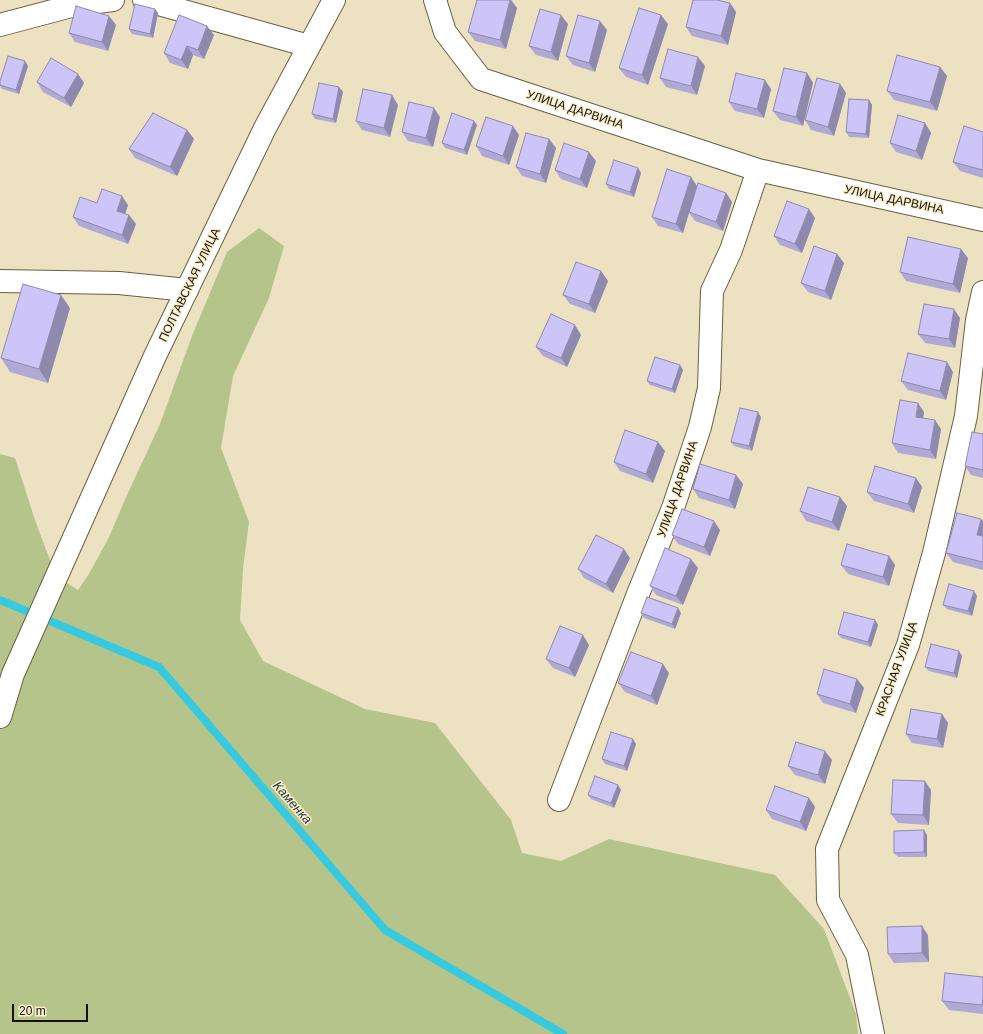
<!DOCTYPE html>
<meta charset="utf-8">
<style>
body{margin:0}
#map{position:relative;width:983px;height:1034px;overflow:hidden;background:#ece2c1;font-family:Helvetica,sans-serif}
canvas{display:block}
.scale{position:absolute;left:12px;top:1004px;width:76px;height:18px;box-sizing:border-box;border:2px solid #151106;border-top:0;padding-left:5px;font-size:12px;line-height:14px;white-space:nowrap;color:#151106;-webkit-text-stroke:3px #f9efce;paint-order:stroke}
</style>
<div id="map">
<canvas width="983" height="1034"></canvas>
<div class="scale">20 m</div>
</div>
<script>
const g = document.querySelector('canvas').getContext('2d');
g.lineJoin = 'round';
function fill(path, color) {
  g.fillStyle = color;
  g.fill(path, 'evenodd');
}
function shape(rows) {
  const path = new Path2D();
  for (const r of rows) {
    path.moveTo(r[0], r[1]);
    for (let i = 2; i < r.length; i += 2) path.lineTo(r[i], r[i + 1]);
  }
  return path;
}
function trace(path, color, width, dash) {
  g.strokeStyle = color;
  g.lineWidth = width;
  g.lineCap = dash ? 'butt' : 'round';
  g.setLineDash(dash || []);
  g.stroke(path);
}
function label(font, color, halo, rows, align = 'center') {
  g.font = font + ' Helvetica,sans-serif';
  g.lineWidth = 3;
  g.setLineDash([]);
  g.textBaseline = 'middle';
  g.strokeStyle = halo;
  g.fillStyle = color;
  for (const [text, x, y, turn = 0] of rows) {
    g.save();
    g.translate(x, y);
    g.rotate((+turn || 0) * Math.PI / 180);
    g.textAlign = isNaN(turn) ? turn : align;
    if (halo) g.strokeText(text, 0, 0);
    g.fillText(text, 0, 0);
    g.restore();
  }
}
fill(shape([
 [259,228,284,246,269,298,233,376,221,448,249,522,243,569,240,620,263,661,365,709,435,723,511,820,522,853,561,861,609,839,775,875,824,929,856,1014,858,1034,0,1034,0,454,15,458,36,523,56,576,78,590,89,574,109,537,127,495,160,424,192,336,227,252]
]), '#b4c48b');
trace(shape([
 [0,600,159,667,385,930,563,1034]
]), '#36c9df', 8);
const minor = shape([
 [144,0,309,46],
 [435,0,445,32,481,79,758,170,983,220],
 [0,25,75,5,113,0],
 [0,281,119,283,187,290],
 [559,800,638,594,673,508,700,427,709,388,712,291,731,250,758,170],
 [873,1034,857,955,828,900,827,849,908,645,934,553,966,416,977,320,983,292]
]);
const tertiary = shape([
 [0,717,13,674,155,356,265,128,334,0]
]);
trace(minor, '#686042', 24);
trace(tertiary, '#686042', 24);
trace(minor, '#fff', 22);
trace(tertiary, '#fff', 22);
fill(shape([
 [477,0,511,0,517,8,506,49,475,41,468,32],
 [730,3,736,12,728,45,692,36,686,27],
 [155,9,158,13,153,38,132,34,129,29],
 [109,16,116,25,108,51,75,42,69,33],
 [568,24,558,61,536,55,529,46],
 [668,24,648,85,626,77,619,68],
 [607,30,595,72,573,65,566,56],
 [214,35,204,59,193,55,188,69,170,63,164,53],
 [28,66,19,94,2,89,0,86,0,81],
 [705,66,697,95,666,87,660,78],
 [940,67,947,76,937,111,894,100,887,91],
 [807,73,813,83,803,126,780,120,773,111],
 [78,74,84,83,71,107,43,92,37,82],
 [840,84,846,93,834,136,811,130,805,120],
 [339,87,343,92,336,123,315,119,312,114],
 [771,89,764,118,735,111,729,102],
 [869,100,872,105,869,138,849,137,846,132],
 [398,105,390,137,362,130,356,121],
 [440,117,433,147,408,141,402,132],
 [474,121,477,125,467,155,445,148,442,143],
 [925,123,931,133,922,160,896,152,890,143],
 [187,130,194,139,177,176,135,158,129,149],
 [983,132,983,178,960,171,953,162],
 [519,135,509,165,482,156,476,146],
 [549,139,556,148,546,183,522,176,516,167],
 [596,161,587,188,561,179,555,170],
 [638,168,641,173,634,197,609,189,606,184],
 [697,186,726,193,732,202,723,231,695,221,689,213,683,233,658,226,652,217],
 [97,203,128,205,125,214,129,215,136,224,128,244,79,226,73,217],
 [815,218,802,253,780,245,774,236],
 [837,254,844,263,831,300,808,292,801,283],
 [968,258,960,293,906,281,900,272],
 [601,271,608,281,595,313,570,304,563,295],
 [70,308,48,383,10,372,1,358],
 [960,318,955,348,925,343,918,334],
 [581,335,567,367,543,356,536,347],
 [680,365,683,370,675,393,650,385,647,381],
 [953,372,946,400,908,390,901,381],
 [924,412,923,418,941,429,936,459,898,453,892,443],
 [761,417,752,451,734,446,731,442],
 [983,434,983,478,971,475,965,466],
 [665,451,653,483,620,471,614,462],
 [736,475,743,484,735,509,699,498,693,489],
 [916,478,922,487,914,513,874,501,867,492],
 [847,506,839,531,806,521,800,511],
 [983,521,983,570,953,562,946,553],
 [720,530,710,556,678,544,672,535],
 [889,556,895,565,889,586,848,574,841,565],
 [630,558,613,593,584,578,578,569],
 [698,568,683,605,656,595,650,586],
 [977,596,972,616,947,609,943,605],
 [641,613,681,613,675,629,644,618],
 [875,620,878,625,871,647,841,638,838,634],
 [589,645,575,677,553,668,546,659],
 [959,651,962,656,957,678,929,671,925,667],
 [669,673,657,705,625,692,618,683],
 [857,679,864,688,856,713,823,703,817,694],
 [942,714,948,723,943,748,912,743,906,734],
 [636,744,627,771,605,764,602,759],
 [832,760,825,784,795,775,788,766],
 [618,785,621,790,614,808,591,799,588,795],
 [931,790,929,825,898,823,891,814],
 [809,798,815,807,806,831,772,819,766,810],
 [927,835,927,857,898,857,894,853],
 [928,935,929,962,894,963,888,954],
 [983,977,983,1014,949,1010,942,1001]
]), '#b0a9d5');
fill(shape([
 [510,0,511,0,517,8,506,49,500,40],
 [730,3,736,12,728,45,721,36],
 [155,9,158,13,153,38,150,34],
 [561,15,568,24,558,61,551,52],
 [661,15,668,24,648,85,642,75],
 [109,16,116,25,108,51,102,42],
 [600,21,607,30,595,72,589,63],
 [207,26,214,35,204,59,198,50],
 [187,46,193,55,188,69,181,60],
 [698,57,705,66,697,95,691,86],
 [25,61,28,66,19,94,16,90],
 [940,67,947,76,937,111,930,102],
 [807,73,813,83,803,126,796,117],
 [78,74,84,83,71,107,64,98],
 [765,80,771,89,764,118,757,109],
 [840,84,846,93,834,136,828,127],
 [339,87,343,92,336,123,333,119],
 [392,95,398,105,390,137,384,128],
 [869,100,872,105,869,138,866,134],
 [434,108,440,117,433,147,426,138],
 [474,121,477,125,467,155,464,150],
 [925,123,931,133,922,160,916,151],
 [513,126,519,135,509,165,503,156],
 [187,130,194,139,177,176,170,167],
 [549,139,556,148,546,183,540,174],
 [589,152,596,161,587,188,580,179],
 [638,168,641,173,634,197,630,192],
 [691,177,697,186,683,233,676,224],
 [726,193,732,202,723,231,716,222],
 [122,196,128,205,123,220,117,211],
 [809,209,815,218,802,253,795,244],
 [129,215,136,224,128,244,122,235],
 [961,249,968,258,960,293,953,284],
 [837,254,844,263,831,300,825,291],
 [601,271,608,281,595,313,589,304],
 [61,295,70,308,48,383,39,369],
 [954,309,960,318,955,348,949,339],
 [575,325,581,335,567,367,561,358],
 [947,362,953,372,946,400,940,391],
 [680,365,683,370,675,393,672,389],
 [918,403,924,412,922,426,916,417],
 [758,412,761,417,752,451,749,446],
 [935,420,941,429,936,459,930,450],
 [658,442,665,451,653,483,646,474],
 [736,475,743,484,735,509,729,500],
 [916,478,922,487,914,513,908,504],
 [840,497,847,506,839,531,832,522],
 [981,519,983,521,983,543,977,535],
 [714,521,720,530,710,556,704,547],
 [624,549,630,558,613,593,606,584],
 [889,556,895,565,889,586,883,577],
 [691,559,698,568,683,605,676,596],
 [974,591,977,596,972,616,968,611],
 [678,608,681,613,675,629,672,624],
 [875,620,878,625,871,647,868,642],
 [583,635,589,645,575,677,569,668],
 [959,651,962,656,957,678,954,673],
 [663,664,669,673,657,705,651,696],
 [857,679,864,688,856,713,850,704],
 [942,714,948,723,943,748,937,739],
 [633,739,636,744,627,771,624,766],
 [825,751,832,760,825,784,818,775],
 [925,781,931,790,929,825,923,815],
 [618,785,621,790,614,808,611,803],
 [809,798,815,807,806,831,800,822],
 [924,830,927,835,927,857,924,852],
 [922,926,928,935,929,962,922,953]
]), '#9089ae');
const building = shape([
 [477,0,510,0,500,40,468,32,477,0],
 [693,0,717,0,730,3,721,36,686,27,693,0],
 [135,4,155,9,150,34,129,29,135,4],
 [76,6,109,16,102,42,69,33,76,6],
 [639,8,661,15,642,75,619,68,639,8],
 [540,9,561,15,551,52,529,46,540,9],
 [179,15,207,26,198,50,187,46,181,60,164,53,179,15],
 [578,15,600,21,589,63,566,56,578,15],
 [668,49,698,57,691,86,660,78,668,49],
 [897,55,940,67,930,102,887,91,897,55],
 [8,56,25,61,16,90,0,85,0,81,8,56],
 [51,58,78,74,64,98,37,82,51,58],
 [784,68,807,73,796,117,773,111,784,68],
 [736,73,765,80,757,109,729,102,736,73],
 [817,78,840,84,828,127,805,120,817,78],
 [319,83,339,87,333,119,312,114,319,83],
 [363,89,392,95,384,128,356,121,363,89],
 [849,99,869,100,866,134,846,132,849,99],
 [409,102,434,108,426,138,402,132,409,102],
 [153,113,187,130,170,167,129,149,153,113],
 [452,113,474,121,464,150,442,143,452,113],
 [898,115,925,123,916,151,890,143,898,115],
 [486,117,513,126,503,156,476,146,486,117],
 [964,126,983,132,983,170,953,162,964,126],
 [526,133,549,139,540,174,516,167,526,133],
 [564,143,589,152,580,179,555,170,564,143],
 [614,160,638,168,630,192,606,184,614,160],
 [667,169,691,177,676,224,652,217,667,169],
 [698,183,726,193,716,222,689,212,698,183],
 [102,189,122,196,117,211,129,215,122,235,73,217,80,197,97,203,102,189],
 [787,201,809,209,795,244,774,236,787,201],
 [908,237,961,249,953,284,900,272,908,237],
 [814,246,837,254,825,291,801,283,814,246],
 [576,262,601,271,589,304,563,295,576,262],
 [23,284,61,295,39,369,1,358,23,284],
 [924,304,954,309,949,339,918,334,924,304],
 [551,314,575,325,561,358,536,347,551,314],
 [908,353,947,362,940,391,901,381,908,353],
 [655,357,680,365,672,389,647,381,655,357],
 [900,400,918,403,916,417,935,420,930,450,892,443,900,400],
 [740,408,758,412,749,446,731,442,740,408],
 [625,430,658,442,646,474,614,462,625,430],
 [972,432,983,434,983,470,965,466,972,432],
 [700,464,736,475,729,500,693,489,700,464],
 [875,466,916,478,908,504,867,492,875,466],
 [808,487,840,497,832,522,800,511,808,487],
 [682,509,714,521,704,547,672,535,682,509],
 [957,513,981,519,977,535,983,536,983,562,946,553,957,513],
 [596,535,624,549,606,584,578,569,596,535],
 [847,544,889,556,883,577,841,565,847,544],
 [665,548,691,559,676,596,650,586,665,548],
 [949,584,974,591,968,611,943,605,949,584],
 [647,597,678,608,672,624,641,613,647,597],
 [844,612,875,620,868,642,838,634,844,612],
 [560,626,583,635,569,668,546,659,560,626],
 [931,644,959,651,954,673,925,667,931,644],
 [631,652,663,664,651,696,618,683,631,652],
 [824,669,857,679,850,704,817,694,824,669],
 [911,709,942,714,937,739,906,734,911,709],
 [611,732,633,739,624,766,602,759,611,732],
 [796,742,825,751,818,775,788,766,796,742],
 [595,776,618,785,611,803,588,795,595,776],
 [893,780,925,781,923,815,891,814,893,780],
 [775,786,809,798,800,822,766,810,775,786],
 [924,830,924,852,894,853,894,831,924,830],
 [922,926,922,953,888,954,887,927,922,926],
 [945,973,983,977,983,999,982,1005,942,1001,945,973]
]);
fill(building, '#cdc4f8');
trace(building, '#9089ae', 1);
label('12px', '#151106', '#f9efce', [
 ["УЛИЦА ДАРВИНА",575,110,18],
 ["УЛИЦА ДАРВИНА",894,200,12],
 ["ПОЛТАВСКАЯ УЛИЦА",190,285,-64],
 ["УЛИЦА ДАРВИНА",678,489,-71],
 ["КРАСНАЯ УЛИЦА",897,669,-70]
]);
label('italic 13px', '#22393e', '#f9efce', [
 ["Каменка",292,803,49]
]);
</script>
